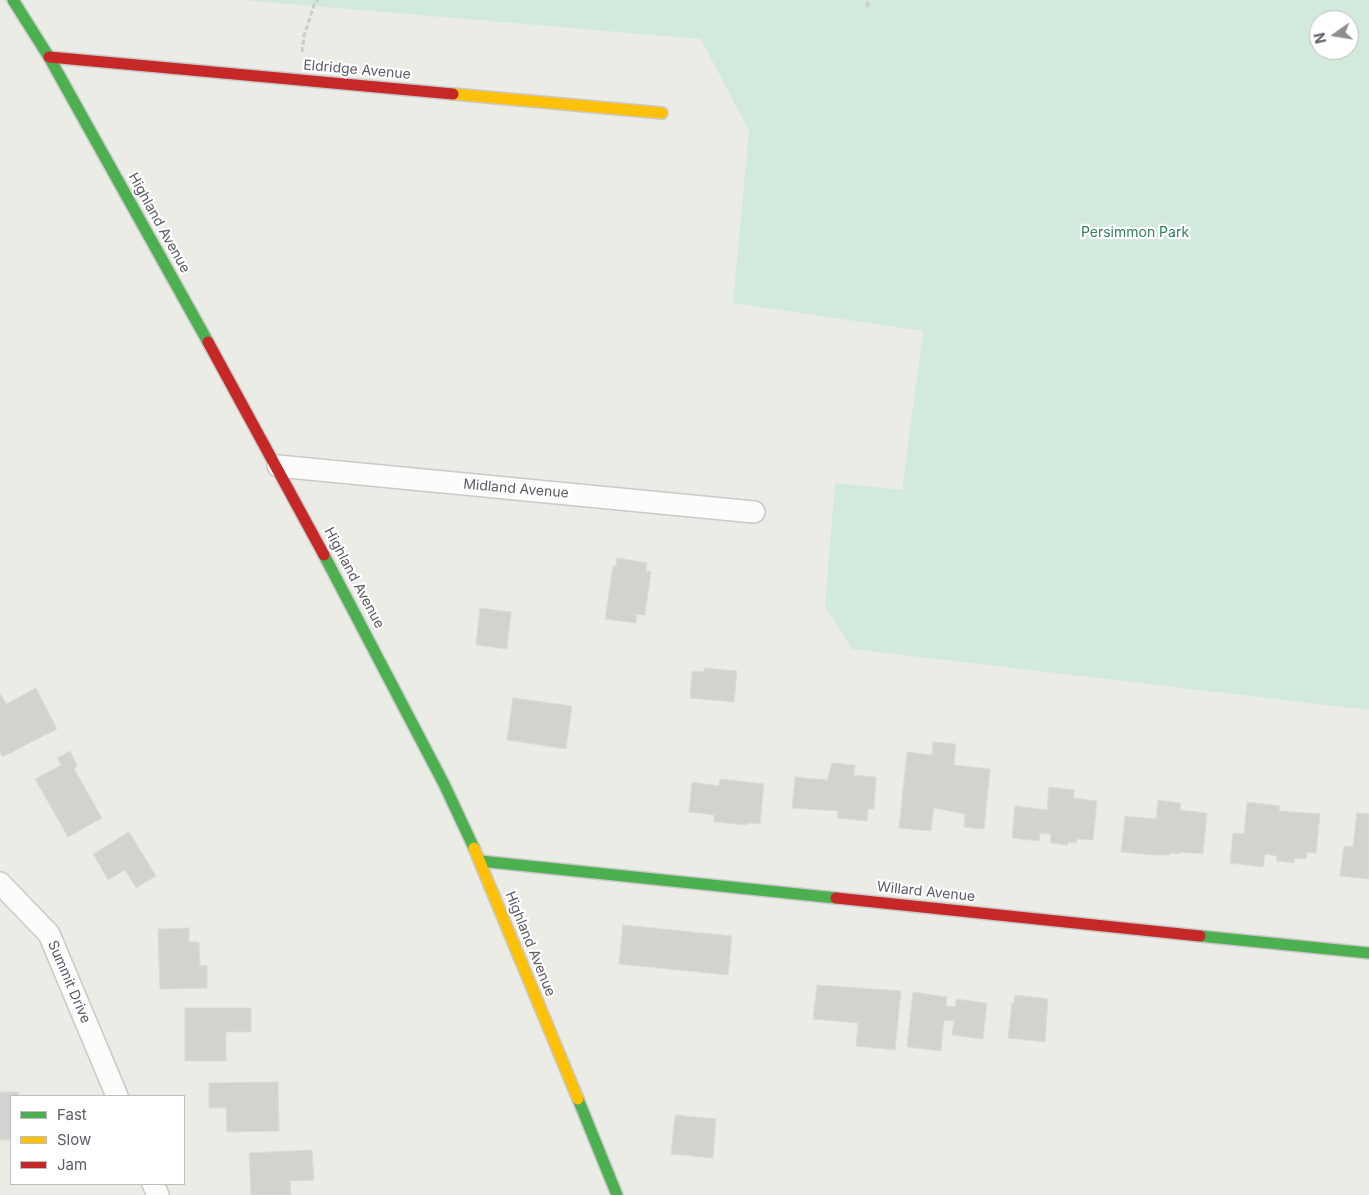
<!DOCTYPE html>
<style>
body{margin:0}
#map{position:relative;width:1369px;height:1195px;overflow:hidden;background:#ebece6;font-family:Inter,sans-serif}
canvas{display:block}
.legend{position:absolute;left:10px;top:1095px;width:175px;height:90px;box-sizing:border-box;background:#fff;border:1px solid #bdbdc1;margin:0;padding:6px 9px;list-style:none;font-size:15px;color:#5b5b65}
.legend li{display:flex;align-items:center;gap:10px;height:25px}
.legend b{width:25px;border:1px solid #bdbdc1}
.north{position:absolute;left:1309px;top:10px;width:50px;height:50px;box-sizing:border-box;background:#fff;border:1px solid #bdbdc1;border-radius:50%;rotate:257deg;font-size:14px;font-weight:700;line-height:20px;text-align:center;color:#5b5b65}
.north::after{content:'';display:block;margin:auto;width:18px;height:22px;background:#8d8e92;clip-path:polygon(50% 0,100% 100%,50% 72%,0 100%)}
</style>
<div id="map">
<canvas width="1369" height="1195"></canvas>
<ul class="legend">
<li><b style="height:6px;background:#4caf50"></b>Fast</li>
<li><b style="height:6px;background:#ffc107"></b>Slow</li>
<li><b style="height:6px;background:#c62828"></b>Jam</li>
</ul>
<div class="north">N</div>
</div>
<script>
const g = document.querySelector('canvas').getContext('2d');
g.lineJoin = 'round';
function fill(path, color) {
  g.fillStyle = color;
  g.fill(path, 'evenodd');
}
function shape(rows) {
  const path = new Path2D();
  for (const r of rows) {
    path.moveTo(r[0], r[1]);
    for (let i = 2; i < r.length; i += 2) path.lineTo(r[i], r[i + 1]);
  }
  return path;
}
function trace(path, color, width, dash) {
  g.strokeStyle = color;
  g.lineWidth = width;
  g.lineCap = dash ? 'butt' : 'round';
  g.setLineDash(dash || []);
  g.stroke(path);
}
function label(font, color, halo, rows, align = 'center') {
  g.font = font + ' Inter,sans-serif';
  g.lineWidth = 4.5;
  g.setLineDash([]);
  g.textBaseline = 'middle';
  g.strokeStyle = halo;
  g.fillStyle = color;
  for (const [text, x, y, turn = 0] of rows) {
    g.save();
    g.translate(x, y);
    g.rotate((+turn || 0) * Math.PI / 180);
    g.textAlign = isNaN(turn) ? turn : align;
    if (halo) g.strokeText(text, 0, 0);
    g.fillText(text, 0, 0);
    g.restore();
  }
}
fill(shape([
 [242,0,1369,0,1369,710,852,649,825,606,835,483,902,490,923,331,733,303,749,131,701,39],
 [1319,20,1349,20,1349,50,1319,50]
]), '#d2eadb');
const building = shape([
 [617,558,647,563,646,571,651,572,645,615,637,614,636,623,605,619,613,566,616,566,617,558],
 [480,608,511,612,507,649,476,645,480,608],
 [704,668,737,671,734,702,690,698,692,671,704,672,704,668],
 [36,688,57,729,2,757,0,752,0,693,6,704,36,688],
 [513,698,572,706,566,749,507,740,513,698],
 [933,742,956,744,954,765,990,769,984,829,964,827,965,814,934,808,931,831,899,828,907,752,932,755,933,742],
 [70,751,77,765,74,769,102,818,68,837,35,779,61,765,57,758,70,751],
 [832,763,855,765,854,775,876,777,874,809,868,809,867,821,837,818,838,811,792,808,795,777,827,780,832,763],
 [720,779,764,784,760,824,748,823,747,825,714,822,714,815,689,812,692,782,719,786,720,779],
 [1049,787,1074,790,1074,798,1097,801,1093,840,1077,839,1076,843,1068,842,1068,845,1050,843,1051,834,1040,833,1039,841,1012,838,1015,806,1047,810,1049,787],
 [1158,800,1181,803,1180,810,1207,813,1203,854,1180,852,1180,854,1170,853,1170,855,1153,855,1121,852,1125,816,1156,819,1158,800],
 [1247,802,1280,806,1279,811,1320,814,1316,853,1307,852,1306,859,1295,858,1294,863,1276,861,1277,856,1265,854,1263,867,1230,863,1233,833,1244,834,1247,802],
 [1357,813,1369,814,1369,879,1340,876,1344,846,1353,847,1357,813],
 [129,832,156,876,136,888,125,870,108,880,93,854,129,832],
 [623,925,732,936,728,975,619,964,623,925],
 [189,928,189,942,199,942,200,966,207,965,207,988,160,989,158,929,189,928],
 [817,985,901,991,895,1050,856,1046,858,1023,813,1019,817,985],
 [913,992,947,997,946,1006,955,1007,956,999,987,1003,983,1039,952,1035,954,1021,944,1020,941,1051,907,1047,913,992],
 [1015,995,1048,999,1045,1042,1008,1038,1012,1003,1014,1003,1015,995],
 [185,1008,251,1008,251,1032,226,1032,226,1061,185,1061,185,1008],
 [278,1082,279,1131,227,1132,226,1108,209,1108,209,1083,278,1082],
 [0,1092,18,1092,19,1096,11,1096,11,1140,0,1140,0,1092],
 [675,1115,716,1119,713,1158,671,1154,675,1115],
 [312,1150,314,1180,290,1181,291,1195,251,1195,249,1153,312,1150]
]);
fill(building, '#d2d3cf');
trace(building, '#dadcd5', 1);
const street = shape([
 [278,466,754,512],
 [0,883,49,934,117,1096],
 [153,1184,158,1195]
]);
const fast = shape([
 [13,0,49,57,208,342],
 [324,555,444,784,474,848],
 [480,861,836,898],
 [1200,936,1369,953],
 [578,1099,617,1195]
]);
const slow = shape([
 [453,94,662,113],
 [474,848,578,1099]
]);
const jam = shape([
 [49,57,453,94],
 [208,342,324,555],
 [836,898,1200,936]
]);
trace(street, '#c9cac9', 24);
trace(fast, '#c9c9c9', 14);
trace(slow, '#c9c9c9', 14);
trace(jam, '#c9c9c9', 14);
trace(shape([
 [867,7,868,0],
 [302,52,304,36,314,5,318,0]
]), '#c8cccc', 3, [5, 2.5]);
trace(street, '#fcfcfb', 21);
trace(fast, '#4caf50', 11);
trace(slow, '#ffc107', 11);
trace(jam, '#c62828', 11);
label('14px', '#5b5b65', '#fff', [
 ["Eldridge Avenue",357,70,5],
 ["Highland Avenue",159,223,61],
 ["Midland Avenue",516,489,5],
 ["Highland Avenue",354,578,62],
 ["Willard Avenue",926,892,6],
 ["Highland Avenue",530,944,68],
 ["Summit Drive",69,982,67]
]);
label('14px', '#2d825a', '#fff', [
 ["Persimmon Park",1135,233]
]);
</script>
